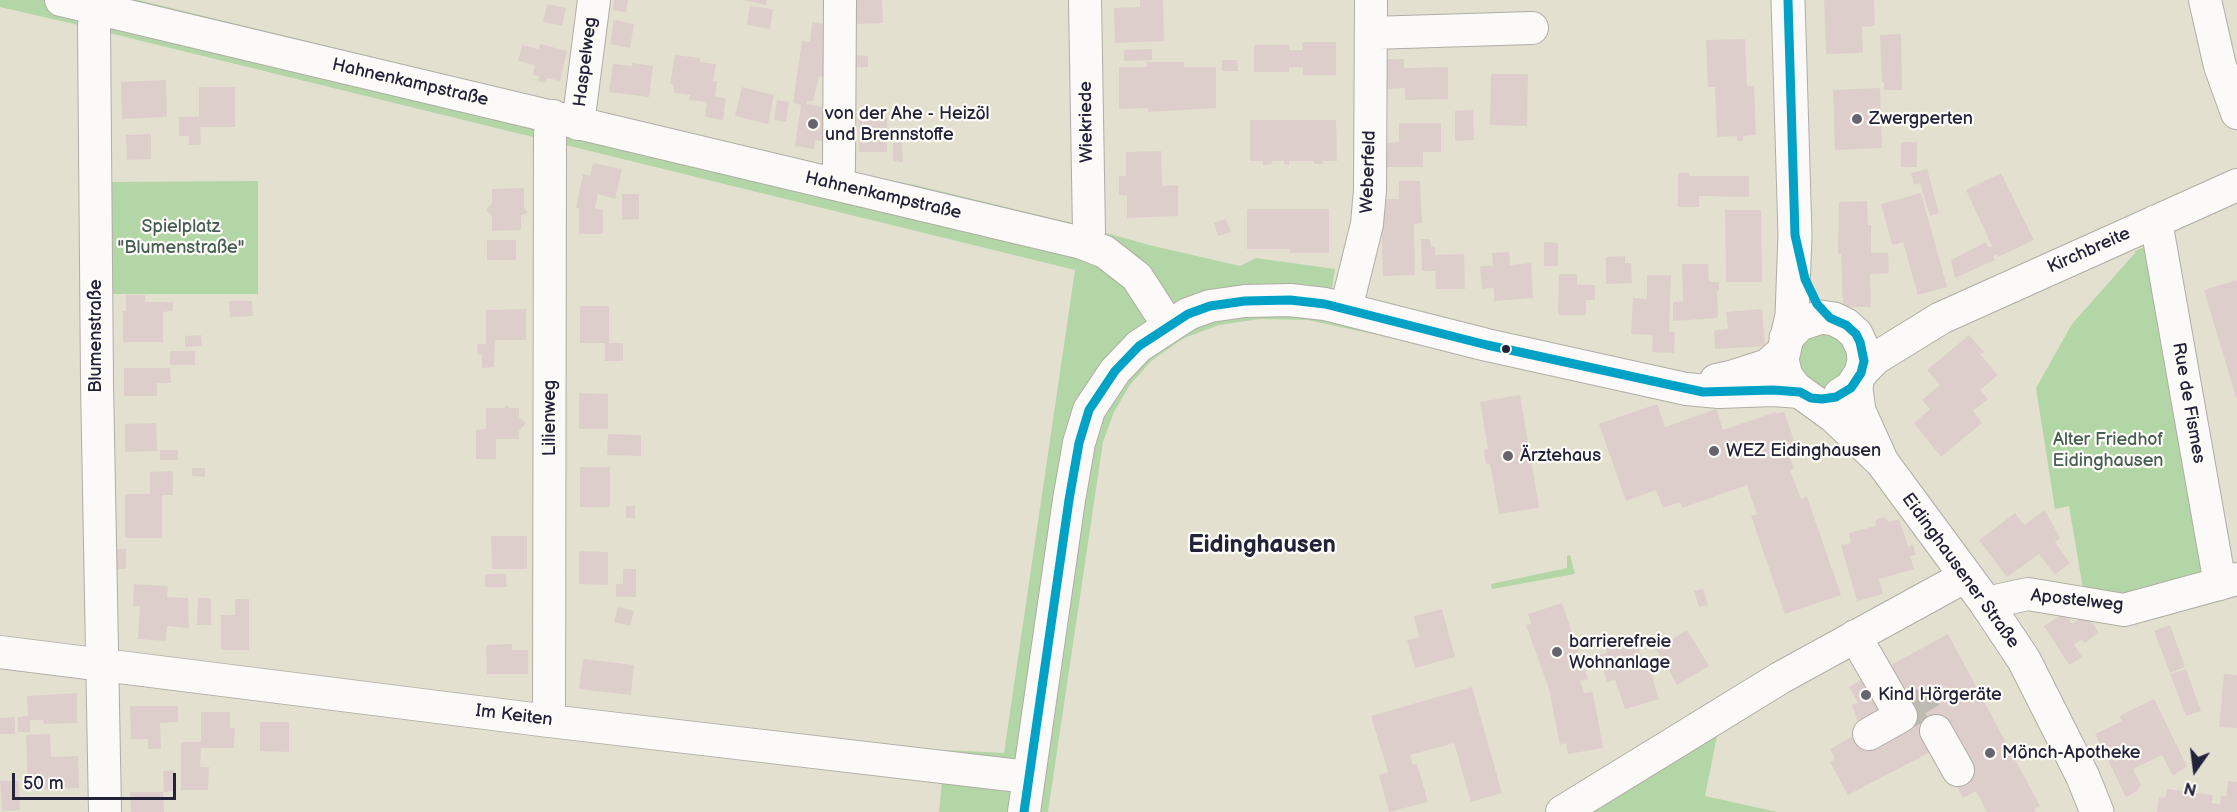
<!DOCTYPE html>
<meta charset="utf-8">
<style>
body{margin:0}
#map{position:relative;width:2237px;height:812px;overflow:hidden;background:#e4e0d0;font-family:"Balsamiq Sans",sans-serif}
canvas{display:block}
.north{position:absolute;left:2165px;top:740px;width:60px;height:60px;-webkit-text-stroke:4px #fdfcf7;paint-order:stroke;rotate:194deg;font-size:16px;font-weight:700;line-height:24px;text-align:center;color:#22223b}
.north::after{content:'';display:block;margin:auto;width:21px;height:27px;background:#22223b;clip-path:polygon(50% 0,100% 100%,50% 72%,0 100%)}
.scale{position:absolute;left:12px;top:773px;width:164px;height:27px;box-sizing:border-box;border:3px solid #22223b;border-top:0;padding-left:8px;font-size:18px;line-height:21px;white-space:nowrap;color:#22223b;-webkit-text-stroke:4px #fdfcf7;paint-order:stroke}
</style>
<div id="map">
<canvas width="2237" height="812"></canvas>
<div class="north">N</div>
<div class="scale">50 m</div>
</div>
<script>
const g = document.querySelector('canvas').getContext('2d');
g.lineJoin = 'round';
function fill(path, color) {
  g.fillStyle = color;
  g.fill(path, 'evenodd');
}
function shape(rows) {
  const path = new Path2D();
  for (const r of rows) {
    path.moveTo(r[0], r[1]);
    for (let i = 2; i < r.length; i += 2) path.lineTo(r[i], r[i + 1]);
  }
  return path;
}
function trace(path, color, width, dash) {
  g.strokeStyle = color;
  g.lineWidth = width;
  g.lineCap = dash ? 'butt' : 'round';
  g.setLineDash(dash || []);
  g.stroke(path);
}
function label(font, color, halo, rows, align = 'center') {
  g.font = font + ' "Balsamiq Sans",sans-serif';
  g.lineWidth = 4.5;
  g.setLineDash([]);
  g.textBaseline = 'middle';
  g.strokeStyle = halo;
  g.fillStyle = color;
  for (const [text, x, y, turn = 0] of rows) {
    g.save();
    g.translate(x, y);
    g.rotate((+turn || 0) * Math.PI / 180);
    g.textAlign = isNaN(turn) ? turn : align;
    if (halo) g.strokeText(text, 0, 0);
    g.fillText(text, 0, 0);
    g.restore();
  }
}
fill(shape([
 [0,0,138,0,848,172,915,185,1064,221,1149,245,1240,266,1256,258,1335,269,1331,295,1456,352,1308,320,1260,319,1219,325,1184,338,1151,361,1130,385,1114,412,1103,442,1048,812,939,812,945,750,1004,753,1075,270,105,32,103,182,258,181,258,294,104,294,91,646,87,27,0,7],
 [2147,246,2208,575,2123,601,2084,595,2069,506,2055,509,2036,388,2072,324,2135,253,2135,251],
 [1799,327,1851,336,1848,384,1813,395,1787,340],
 [1570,555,1575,574,1492,589,1491,584,1567,568,1567,556],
 [1724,701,1705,796,1777,812,1546,812]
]), '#b3d6a7');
fill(shape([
 [614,0,628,0,626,12,613,10],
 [743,0,767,0,766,5],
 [854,0,882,0,883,23,854,24],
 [1140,0,1163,0,1164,41,1115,43,1114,8,1140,7],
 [1824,0,1874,0,1875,26,1862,27,1863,53,1826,54],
 [547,4,566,8,562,26,543,22],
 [750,6,773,9,770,29,747,25],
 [614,20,634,24,630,48,610,44],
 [812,22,836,25,824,77,819,76,813,101,807,101,807,104,830,108,826,142,815,140,814,149,795,146,801,105,793,103,802,41,810,42],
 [1901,34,1902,90,1884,90,1884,82,1882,82,1880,35],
 [1745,39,1747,86,1754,86,1756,135,1743,136,1743,141,1737,141,1737,136,1717,137,1715,87,1708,87,1706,40],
 [1302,42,1336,42,1336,75,1303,75,1303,67,1289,67,1289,72,1254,72,1254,45,1289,45,1289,50,1303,50],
 [540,44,567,51,560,81,547,78,546,83,538,81,539,76,533,75,535,65,518,61,522,45,539,49],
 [1152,49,1152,60,1124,61,1124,50],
 [675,55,700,58,700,62,716,64,713,81,717,81,715,97,726,98,723,120,705,117,707,102,689,100,690,95,674,93,674,85,670,84],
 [848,55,868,56,868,67,848,67],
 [1386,59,1404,59,1404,68,1448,67,1448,99,1405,100,1405,88,1386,89],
 [1222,60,1237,60,1238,71,1222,71],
 [1147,62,1184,62,1184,67,1216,67,1216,108,1148,112,1148,108,1119,109,1119,67,1147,67],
 [632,63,653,66,649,97,609,92,613,64,632,66],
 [1491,74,1528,74,1527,126,1490,125],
 [166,80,167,117,122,119,121,82],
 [199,87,235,87,235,127,200,127,201,145,189,145,189,136,179,136,179,117,199,117],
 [742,87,774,95,768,124,735,116],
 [1880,88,1882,148,1835,150,1833,90],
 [777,100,789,102,786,122,774,120],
 [1473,110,1474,140,1455,141,1455,111],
 [887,117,887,152,859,152,858,118],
 [1250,120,1336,120,1337,161,1323,161,1323,164,1314,164,1314,161,1289,161,1289,165,1284,164,1284,161,1272,161,1272,164,1263,165,1263,161,1250,161],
 [1399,123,1441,123,1441,152,1423,152,1423,167,1387,167,1387,143,1399,142],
 [151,134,151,159,127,160,126,135],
 [902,142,903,162,893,161,893,143],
 [1901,142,1917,142,1917,167,1901,167],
 [1161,151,1162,186,1178,185,1178,216,1127,218,1127,195,1119,195,1119,176,1126,176,1126,152],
 [593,163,622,169,615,199,598,194,595,208,603,210,603,234,579,234,579,208,576,208,583,174,590,176],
 [1927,169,1939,213,1930,216,1920,183,1914,185,1911,173],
 [1678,173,1689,173,1689,176,1749,176,1749,197,1699,196,1699,207,1678,207],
 [2001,173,2034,240,1998,257,1997,254,1993,256,1995,260,1955,278,1951,260,1986,242,1989,248,1992,246,1966,190],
 [1399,181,1420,181,1422,223,1414,224,1415,275,1383,276,1381,199,1399,199],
 [524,188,524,208,528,212,524,215,521,215,521,230,492,231,492,216,486,210,492,203,492,189],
 [1921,193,1947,287,1918,295,1903,242,1892,245,1881,204],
 [622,194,639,194,639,219,622,220],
 [1867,201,1868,225,1871,225,1871,253,1888,253,1889,273,1870,274,1871,307,1843,307,1841,254,1838,254,1839,202],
 [1247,209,1329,209,1329,253,1290,253,1290,249,1247,249],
 [1725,210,1761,210,1762,282,1726,282],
 [1226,219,1231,232,1218,236,1214,223],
 [1421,239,1430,239,1431,247,1435,246,1435,255,1464,254,1465,289,1436,289,1435,271,1422,271],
 [487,240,516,240,516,260,487,260],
 [1544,242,1558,243,1558,266,1544,266],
 [1509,252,1510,265,1531,263,1533,298,1494,301,1494,288,1482,289,1480,266,1493,266,1492,253],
 [1625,256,1625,263,1631,263,1632,283,1606,284,1606,257],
 [1682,264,1708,264,1709,282,1719,282,1719,291,1717,291,1718,318,1673,321,1673,302,1683,301],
 [1559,274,1577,274,1577,285,1595,285,1595,300,1586,300,1586,315,1558,315],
 [1647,275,1671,275,1669,332,1675,332,1674,353,1652,352,1653,335,1631,334,1633,298,1647,299],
 [2237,280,2237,397,2236,397,2204,290],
 [126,295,145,295,145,302,173,302,173,311,163,312,163,342,123,342,123,311,126,311],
 [229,301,252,301,253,316,230,317],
 [580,306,609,306,609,343,623,343,623,361,605,361,605,343,580,343],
 [526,309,526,340,495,340,494,367,482,368,482,355,478,355,477,344,486,344,486,310],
 [1762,309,1765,346,1715,349,1714,330,1728,329,1726,312],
 [201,335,202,346,185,347,185,336],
 [1969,335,1984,352,1980,354,1998,375,1980,390,1988,399,1973,411,1982,423,1941,457,1914,423,1930,409,1922,400,1940,385,1927,370],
 [170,351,195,351,195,365,170,365],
 [124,368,170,368,171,383,157,383,157,396,124,396],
 [579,393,608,394,608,429,579,429],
 [1520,395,1539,508,1499,514,1490,464,1486,464,1484,450,1488,449,1480,402],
 [1657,404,1665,427,1716,409,1723,430,1776,412,1776,414,1784,412,1796,446,1787,449,1794,469,1790,470,1801,499,1807,497,1841,595,1785,614,1751,516,1757,514,1747,485,1682,508,1680,502,1663,508,1656,490,1626,501,1599,424],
 [507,405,510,408,519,408,519,417,526,423,519,431,519,439,496,439,496,459,476,459,476,430,486,429,486,408,504,408],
 [156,423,157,451,125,452,125,424],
 [608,434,641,435,641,456,607,455],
 [160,450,178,450,178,460,160,460],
 [580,467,610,467,610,507,580,507],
 [192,468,205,468,205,477,192,476],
 [173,471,173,495,162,495,162,538,125,538,125,494,150,494,150,472],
 [626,506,635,506,635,518,626,518],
 [2045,510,2060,538,2055,542,2070,563,2055,575,2039,554,2007,577,1979,540,2015,513,2024,525],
 [1884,517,1889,522,1899,519,1908,547,1913,545,1916,555,1910,556,1914,569,1879,579,1883,594,1857,601,1841,545,1851,543,1849,533,1875,526,1876,520],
 [491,536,527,536,527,569,492,569],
 [116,549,126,549,126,569,116,569],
 [579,551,608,552,608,585,579,584],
 [623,569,636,569,636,597,616,597,616,584,623,584],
 [485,574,506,574,507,587,485,587],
 [134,584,168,586,167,597,188,598,189,628,167,626,166,641,138,639,140,606,133,606],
 [1703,589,1708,605,1699,607,1694,591],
 [198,598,211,598,211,625,197,625],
 [235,599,249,599,249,650,221,650,221,615,235,615],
 [1562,603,1588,679,1580,681,1584,693,1593,692,1603,748,1568,754,1566,743,1560,745,1549,689,1526,625,1531,624,1528,614],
 [618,607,634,611,630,626,614,622],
 [1442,609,1455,657,1415,668,1407,640,1419,637,1414,616],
 [2065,612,2072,624,2087,615,2099,633,2084,643,2082,640,2074,644,2082,657,2069,665,2044,626],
 [2170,625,2185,667,2170,673,2154,631],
 [1687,630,1709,666,1677,685,1656,649],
 [1948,634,2040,806,2034,809,2036,812,1987,812,1976,791,1963,798,1952,777,1974,765,1959,737,1848,795,1830,762,1835,759,1830,749,1860,732,1911,718,1889,666],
 [1636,638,1644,665,1648,663,1659,699,1625,709,1615,680,1607,682,1599,655,1607,653,1605,647],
 [512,644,512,650,528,650,528,674,487,674,486,645],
 [583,659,634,665,631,695,579,689],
 [2186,669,2201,711,2186,716,2170,674],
 [2224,674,2237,675,2237,728,2219,727],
 [1868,676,1891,716,1859,726,1852,705,1858,703,1849,687],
 [1472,687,1502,793,1471,802,1454,743,1410,755,1413,765,1417,764,1428,802,1389,812,1379,775,1388,772,1371,716],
 [77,693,77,723,44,724,43,720,30,720,30,732,18,732,18,717,28,716,27,696],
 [2154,699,2187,766,2173,776,2162,755,2133,769,2141,785,2137,791,2126,797,2095,734,2122,721,2119,716],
 [130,706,178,706,178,722,160,723,161,749,148,749,148,739,131,739],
 [201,712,230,712,230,728,235,728,234,748,201,748,200,767,209,767,208,790,181,790,181,742,201,742],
 [15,717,15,734,0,734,0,718],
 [260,722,289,722,289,752,260,751],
 [50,734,51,757,78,756,79,788,28,790,26,735],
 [174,770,176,791,164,792,163,771],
 [0,781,19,781,20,810,2,811],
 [2228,781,2237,782,2237,812,2157,812,2159,797,2166,798,2167,789,2213,795,2212,803,2220,804,2221,796,2226,796],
 [130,792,163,792,164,812,131,812]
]), '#ddcecb');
trace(shape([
 [1901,716,1921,705,1936,731]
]), '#bdbab2', 32, [32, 16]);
const minor = shape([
 [61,0,1082,243,1105,252,1137,277,1168,325],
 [2205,0,2220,66,2237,113],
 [98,9,94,25,97,382,105,812],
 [1371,33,1532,28],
 [578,124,594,0],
 [836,184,839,168,840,0],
 [2156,221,2220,584],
 [1082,243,1089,232,1085,0],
 [1346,309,1367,224,1370,190,1371,0],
 [1861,373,1876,358,1941,318,2237,185],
 [1716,380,1734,376,1768,365,1783,351],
 [1986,603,2028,594,2124,610,2237,579],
 [1855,636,1901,716,1869,734],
 [0,652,549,721,1028,777],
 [549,721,550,134,553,116],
 [1936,731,1958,770],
 [1024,812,1069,500,1079,443,1089,410,1115,371,1139,346,1188,314,1210,306,1245,301,1290,300,1325,304,1487,345,1686,389,1719,392,1773,390,1800,392],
 [1562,812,1780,678,1966,576]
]);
const major = shape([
 [1788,0,1795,235,1792,315,1782,360,1786,376,1795,388,1835,417,1882,462],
 [1786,338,1800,324,1821,317,1834,319,1846,325,1856,334,1863,349,1864,361,1861,373,1851,388,1840,395],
 [1857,381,1856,389,1859,411,1882,462,1986,603,2024,660,2083,777,2097,812]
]);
trace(minor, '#b0ada6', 34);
trace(major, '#b0ada6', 35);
trace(minor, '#fbfaf8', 32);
trace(major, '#fbfaf8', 33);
trace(shape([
 [1024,812,1069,500,1079,443,1089,410,1115,371,1139,346,1188,314,1210,306,1245,301,1290,300,1325,304,1487,345,1703,392,1773,390,1800,392,1811,398,1822,399,1836,397,1851,388,1861,373,1864,361,1860,342,1856,334,1846,325,1830,318,1817,304,1805,279,1795,235,1788,0]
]), '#02a2c7', 9);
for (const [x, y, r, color] of [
 [1857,119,6,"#66646f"],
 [813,124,6,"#66646f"],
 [1506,349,5,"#22223b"],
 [1714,451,6,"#66646f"],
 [1508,456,6,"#66646f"],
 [1557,652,6,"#66646f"],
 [1866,695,6,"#66646f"],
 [1990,753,6,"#66646f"]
]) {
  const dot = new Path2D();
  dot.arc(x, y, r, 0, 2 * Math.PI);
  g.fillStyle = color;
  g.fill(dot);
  trace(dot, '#fdfcf7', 2);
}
label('18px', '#22223b', '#fdfcf7', [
 ["Haspelweg",586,62,-83],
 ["Hahnenkampstraße",410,83,13],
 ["Wiekriede",1087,122,-91],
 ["Weberfeld",1369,172,-88],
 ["Hahnenkampstraße",883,196,13],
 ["Kirchbreite",2089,251,-24],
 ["Blumenstraße",96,336,-90],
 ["Rue de Fismes",2188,403,80],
 ["Lilienweg",550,418,-90],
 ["Eidinghausener Straße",1960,571,54],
 ["Apostelweg",2077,601,6],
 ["Im Keiten",514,716,7]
]);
label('18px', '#22223b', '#fdfcf7', [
 ["von der Ahe - Heizöl",825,114],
 ["und Brennstoffe",825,135],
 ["Zwergperten",1869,119],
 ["WEZ Eidinghausen",1726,451],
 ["Ärztehaus",1520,456],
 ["barrierefreie",1569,642],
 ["Wohnanlage",1569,663],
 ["Kind Hörgeräte",1878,695],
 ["Mönch-Apotheke",2002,753]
], 'left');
label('18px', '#475e55', '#fdfcf7', [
 ["Spielplatz",181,227],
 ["\"Blumenstraße\"",181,248],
 ["Alter Friedhof",2108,440],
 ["Eidinghausen",2108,461]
]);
label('bold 24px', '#22223b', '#fdfcf7', [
 ["Eidinghausen",1262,546]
]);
</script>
